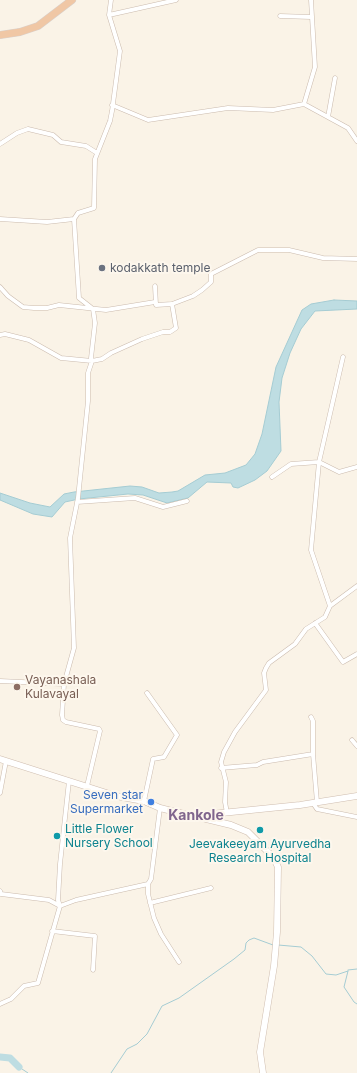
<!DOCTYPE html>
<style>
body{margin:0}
canvas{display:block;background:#faf3e7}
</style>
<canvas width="357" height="1073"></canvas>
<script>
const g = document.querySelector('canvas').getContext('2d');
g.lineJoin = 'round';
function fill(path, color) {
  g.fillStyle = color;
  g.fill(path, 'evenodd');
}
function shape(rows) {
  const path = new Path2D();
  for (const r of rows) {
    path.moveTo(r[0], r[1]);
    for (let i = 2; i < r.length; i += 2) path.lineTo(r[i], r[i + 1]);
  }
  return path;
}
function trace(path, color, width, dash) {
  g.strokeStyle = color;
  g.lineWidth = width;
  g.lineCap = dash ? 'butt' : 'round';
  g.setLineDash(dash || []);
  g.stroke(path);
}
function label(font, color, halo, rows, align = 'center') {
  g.font = font + ' Inter,sans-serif';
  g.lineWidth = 4;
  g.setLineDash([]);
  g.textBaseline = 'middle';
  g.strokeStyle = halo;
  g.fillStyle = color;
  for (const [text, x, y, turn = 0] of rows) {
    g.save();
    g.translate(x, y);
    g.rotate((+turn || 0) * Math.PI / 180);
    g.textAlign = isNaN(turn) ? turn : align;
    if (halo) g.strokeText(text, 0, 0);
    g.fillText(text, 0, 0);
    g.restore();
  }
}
const water = shape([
 [334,300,357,301,357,309,315,311,301,329,290,353,282,378,279,402,281,451,267,471,255,480,238,488,233,487,231,483,207,482,188,498,167,503,143,495,128,494,79,499,65,502,52,517,33,514,0,500,0,493,30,503,50,507,64,494,74,492,130,486,142,487,159,493,172,492,178,491,205,475,225,473,246,465,255,454,262,434,276,367,302,310,311,304,334,300]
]);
fill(water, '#bedde2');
trace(water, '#a5ccd3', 1);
trace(shape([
 [278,945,301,947,312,956,326,974,336,975,348,971],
 [348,970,357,969],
 [348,971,344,987,354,1002,357,1004],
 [19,1067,28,1073],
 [111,1073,127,1049,137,1044,147,1034,162,1006,179,998,234,959,245,950,246,943,249,940,254,938,273,945]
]), '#a5ccd3', 1);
trace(shape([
 [0,1057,10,1058,19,1067]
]), '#bedde2', 7);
const minor = shape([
 [111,0,109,15,120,51,112,111,110,121,95,159,94,208,78,213,74,219,79,298,93,309,95,323,91,358,92,361,102,359,111,353,142,339,163,332,170,332,176,328,172,304,193,296,202,290,211,282,211,274,258,250,289,250,323,258,357,259],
 [311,0,315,67,304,104,348,128,357,141],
 [109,15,176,0],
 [280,16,311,17],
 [112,105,148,120,228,108,273,110,304,104],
 [328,117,335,78],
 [0,144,17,133,28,129,53,135,61,142,86,146,97,153],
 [0,219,47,222,74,219],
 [155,286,156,305,172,304],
 [0,287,8,296,23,307,34,308,47,308,59,305,106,310,155,302],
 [0,335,5,334,29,340,61,358,92,361,88,373,88,401,78,498,70,538,74,648,64,684,62,715,63,720,66,722,99,729,100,731,87,786],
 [272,477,291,464,319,462,339,472,357,467],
 [77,502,135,498,163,507,187,501],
 [330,606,311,550,319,462,343,357],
 [315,623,343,662,357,654],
 [0,681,64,684],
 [311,717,313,721,313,754],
 [352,740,357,746],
 [221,768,257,765,263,762,313,754,317,802],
 [0,793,6,761],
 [144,801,153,759,164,757,177,735,147,693],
 [313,803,317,809,357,817],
 [227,813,225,802,226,782,221,762,224,752,235,732,266,690,264,673,266,668,269,663,295,644,306,629,325,617,330,606,357,586],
 [148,884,148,894,154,918,161,934,179,962],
 [0,891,1,894,49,900,60,906],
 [150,903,211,888],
 [60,906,58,900,60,864,69,781],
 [52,931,95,936,93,970],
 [0,1004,11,999,24,986,38,983,60,906,76,900,148,884,151,879,160,808]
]);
const secondary = shape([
 [0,759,116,796,144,801,160,808,192,816,300,805,357,796],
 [198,817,231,825,248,832,273,857,278,867,277,932,274,966,260,1052,263,1073]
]);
const trunk = shape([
 [0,35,20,32,38,26,72,0]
]);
trace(minor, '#cbbbae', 5);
trace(secondary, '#cfbdaf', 7);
trace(trunk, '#d8d1cd', 8);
trace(minor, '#fff', 4);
trace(secondary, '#fff', 6);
trace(trunk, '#f0c7a5', 7);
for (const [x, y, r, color] of [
 [102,268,4,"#6b7280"],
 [17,687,4,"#8d6e63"],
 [151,802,4,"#3f7fe0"],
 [260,830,4,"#0f9aa8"],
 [57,836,4,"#0f9aa8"]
]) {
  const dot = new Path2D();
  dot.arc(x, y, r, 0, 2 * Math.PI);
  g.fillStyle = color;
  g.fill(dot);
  trace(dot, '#fdf7ed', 1.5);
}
label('12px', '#5b616d', '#fdf7ed', [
 ["kodakkath temple",110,268]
], 'left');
label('12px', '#785e54', '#fdf7ed', [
 ["Vayanashala",25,680],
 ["Kulavayal",25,694]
], 'left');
label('12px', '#366cbe', '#fdf7ed', [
 ["Seven star",143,795],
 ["Supermarket",143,809]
], 'right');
label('12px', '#0d838f', '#fdf7ed', [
 ["Little Flower",65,829],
 ["Nursery School",65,843],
 ["Jeevakeeyam Ayurvedha",260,844,"center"],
 ["Research Hospital",260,858,"center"]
], 'left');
label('bold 14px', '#80668d', '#fdf7ed', [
 ["Kankole",196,816]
]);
</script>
